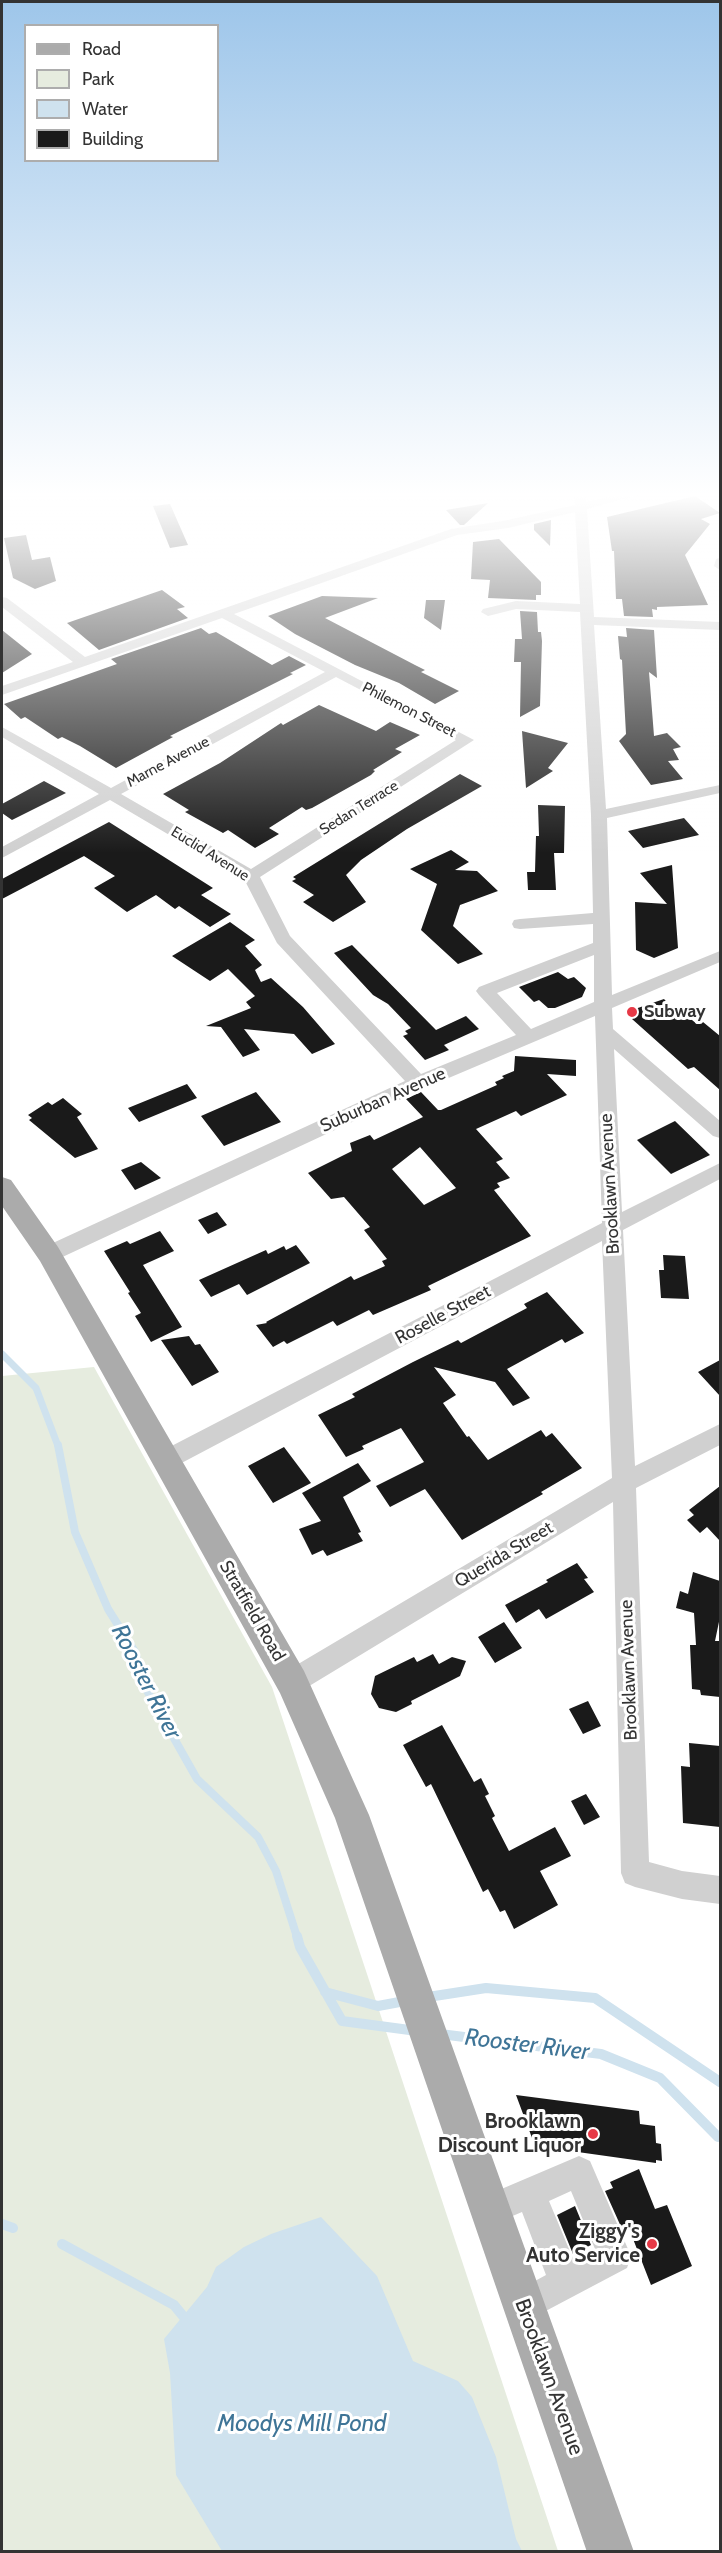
<!DOCTYPE html>
<style>
body{margin:0}
#map{position:relative;width:722px;height:2553px;overflow:hidden;background:#fff;font-family:Cabin,sans-serif}
canvas{display:block}
.frame{position:absolute;inset:0;border:3px solid #333;pointer-events:none}
.legend{position:absolute;left:24px;top:24px;width:195px;height:138px;box-sizing:border-box;background:#fff;border:2px solid #adadad;margin:0;padding:8px 10px;list-style:none;font-size:18px;color:#333}
.legend li{display:flex;align-items:center;gap:12px;height:30px}
.legend b{width:30px;border:2px solid #adadad}
</style>
<div id="map">
<canvas width="722" height="2553"></canvas>
<div class="frame"></div>
<ul class="legend">
<li><b style="height:8px;background:#ababab"></b>Road</li>
<li><b style="height:16px;background:#e6ecdf"></b>Park</li>
<li><b style="height:16px;background:#cfe2ee"></b>Water</li>
<li><b style="height:16px;background:#1a1a1a"></b>Building</li>
</ul>
</div>
<script>
const g = document.querySelector('canvas').getContext('2d');
g.lineJoin = 'round';
function fill(path, color) {
  g.fillStyle = color;
  g.fill(path, 'evenodd');
}
function shape(rows) {
  const path = new Path2D();
  for (const r of rows) {
    path.moveTo(r[0], r[1]);
    for (let i = 2; i < r.length; i += 2) path.lineTo(r[i], r[i + 1]);
  }
  return path;
}
function trace(path, color, width, dash) {
  g.strokeStyle = color;
  g.lineWidth = width;
  g.lineCap = dash ? 'butt' : 'round';
  g.setLineDash(dash || []);
  g.stroke(path);
}
function label(font, color, halo, rows, align = 'center') {
  g.font = font + ' Cabin,sans-serif';
  g.lineWidth = 6;
  g.setLineDash([]);
  g.textBaseline = 'middle';
  g.strokeStyle = halo;
  g.fillStyle = color;
  for (const [text, x, y, turn = 0] of rows) {
    g.save();
    g.translate(x, y);
    g.rotate((+turn || 0) * Math.PI / 180);
    g.textAlign = isNaN(turn) ? turn : align;
    if (halo) g.strokeText(text, 0, 0);
    g.fillText(text, 0, 0);
    g.restore();
  }
}
fill(shape([
 [94,1367,272,1687,558,2551,2,2551,2,1376]
]), '#e6ecdf');
fill(shape([
 [321,2217,377,2276,413,2361,458,2381,472,2397,496,2457,516,2539,522,2551,222,2551,176,2475,170,2373,164,2339,207,2287,216,2267,244,2247,271,2234]
]), '#cfe2ee');
trace(shape([
 [2,1354,36,1388,58,1446]
]), '#cfe2ee', 7);
trace(shape([
 [58,1445,75,1532,108,1609,135,1652,145,1687,197,1779,258,1837,276,1871,297,1937]
]), '#cfe2ee', 8);
trace(shape([
 [297,1936,300,1947,342,2021,417,2031],
 [325,1992,378,2006,405,2001],
 [428,1997,486,1988,595,1998,720,2082],
 [440,2034,601,2054,660,2078,718,2137],
 [2,2224,13,2228],
 [62,2244,174,2305,183,2316]
]), '#cfe2ee', 10);
fill(shape([
 [695,496,720,513,701,519,710,524,685,555,708,605,657,607,657,610,652,609,653,617,624,616,622,599,616,599,614,551,612,551,607,517],
 [488,503,464,525,460,525,446,510],
 [170,504,188,545,170,548,153,506],
 [551,520,550,546,534,530,534,524],
 [26,535,32,560,50,557,56,581,35,589,13,578,4,538],
 [499,539,541,582,541,595,536,595,536,600,488,598,490,580,471,579,473,542],
 [162,590,185,607,177,609,188,618,99,650,67,623],
 [322,596,378,598,325,618,415,665,425,670,421,672,459,691,435,704,399,683,355,665,295,634,268,616],
 [426,600,445,600,441,630,424,618],
 [520,611,537,612,538,632,541,632,542,641,540,706,520,717,521,662,514,662,515,639,522,639],
 [201,628,209,634,216,632,272,665,289,656,306,665,290,673,293,674,170,736,173,737,116,768,80,746,62,737,58,739,25,717,21,719,4,704,117,664,111,659],
 [626,628,654,630,657,678,649,672,654,736,667,733,681,747,673,749,679,760,668,761,683,779,651,785,619,741,626,734,622,660,620,659,618,636,627,637],
 [2,630,32,654,2,673],
 [319,705,376,731,390,722,420,735,395,749,402,752,373,770,375,771,371,775,312,808,306,810,302,807,269,828,279,834,255,848,228,830,223,833,185,812,189,810,163,794,220,763,281,723,283,725],
 [522,731,568,743,548,768,553,771,526,788],
 [460,774,482,786,407,829,361,860,346,875,366,902,333,922,303,902,314,895,292,881,296,879,293,877],
 [44,781,66,793,12,820,2,813,2,804],
 [538,805,565,806,564,853,554,853,556,890,528,890,527,872,535,872,536,836,539,836],
 [684,818,699,835,643,848,628,831],
 [109,822,213,888,201,895,231,914,210,927,179,906,175,909,156,895,127,912,94,888,115,876,84,856,2,899,2,879],
 [451,850,469,862,455,870,477,871,498,891,460,905,453,926,483,954,458,964,421,930,437,884,410,869],
 [672,865,678,948,654,958,636,950,635,902,667,904,640,873],
 [230,922,255,940,245,946,262,965,255,970,261,982,271,978,303,1007,335,1044,312,1054,294,1034,244,1029,260,1050,243,1057,221,1027,206,1026,251,1008,246,1002,255,996,228,969,210,981,172,956],
 [352,945,436,1030,466,1016,479,1029,444,1045,449,1050,425,1060,403,1036,408,1034,405,1031,411,1028,388,1004,373,995,334,953],
 [558,972,568,979,574,977,586,988,582,997,555,1008,548,1008,539,1000,534,1002,519,987],
 [664,999,681,1018,687,1016,697,1024,703,1022,720,1036,720,1090,694,1067,688,1069,632,1019,632,1010],
 [515,1056,576,1060,576,1076,547,1074,567,1095,521,1116,516,1111,476,1129,503,1159,496,1162,510,1178,497,1183,500,1187,494,1190,531,1236,428,1286,431,1290,373,1315,369,1310,337,1326,333,1321,287,1344,284,1341,273,1347,256,1325,267,1323,266,1322,351,1276,354,1280,385,1266,382,1261,387,1259,364,1230,370,1227,344,1197,331,1199,308,1173,352,1151,350,1143,370,1135,374,1140,423,1117,406,1099,421,1092,438,1110,441,1110,497,1085,495,1082,504,1078,502,1076,514,1071],
 [420,1147,456,1188,424,1205,392,1169],
 [187,1084,197,1098,139,1122,128,1108],
 [256,1092,281,1122,224,1146,201,1116],
 [63,1098,82,1114,77,1117,98,1149,75,1158,29,1120,32,1118,28,1115,48,1102,52,1105],
 [675,1121,710,1155,671,1174,637,1140],
 [141,1162,161,1178,135,1190,121,1170],
 [217,1212,227,1225,208,1234,198,1220],
 [160,1231,174,1251,143,1265,182,1327,151,1342,135,1316,141,1313,128,1293,130,1292,104,1251,127,1241,130,1244],
 [296,1245,310,1263,247,1295,239,1284,211,1297,199,1280,266,1250,268,1254,284,1246,286,1250],
 [663,1255,685,1256,689,1299,661,1298,659,1270,664,1270],
 [547,1292,584,1333,565,1343,562,1339,507,1369,530,1398,513,1406,495,1382,434,1367,456,1395,443,1403,467,1437,469,1436,488,1460,541,1430,546,1437,552,1433,582,1468,541,1492,543,1494,462,1540,425,1489,390,1507,376,1486,424,1462,401,1428,362,1446,364,1449,346,1457,318,1415,355,1397,352,1394,413,1362,458,1340,461,1343,527,1308,524,1304],
 [189,1336,195,1345,200,1344,219,1372,192,1386,161,1340],
 [720,1360,720,1396,698,1372],
 [284,1447,311,1483,273,1503,248,1466],
 [358,1463,371,1481,343,1497,361,1532,358,1533,363,1541,327,1556,323,1550,312,1555,299,1529,321,1521,302,1493],
 [720,1486,720,1541,707,1527,700,1533,687,1520,694,1515,689,1510],
 [577,1563,588,1578,584,1579,594,1592,546,1619,539,1609,516,1623,505,1605,548,1582,546,1580],
 [693,1572,720,1581,720,1617,715,1641,720,1641,720,1697,701,1695,700,1690,692,1689,690,1645,696,1645,694,1613,676,1608,680,1591,688,1594],
 [504,1622,522,1648,495,1663,478,1637],
 [433,1654,439,1664,452,1657,466,1661,460,1676,411,1701,412,1704,396,1712,379,1708,371,1694,375,1676,414,1657,417,1662],
 [588,1701,601,1726,583,1734,569,1709],
 [442,1725,474,1782,481,1778,489,1794,485,1796,495,1816,492,1818,509,1851,555,1827,571,1856,540,1871,558,1905,514,1929,505,1910,500,1912,488,1889,483,1892,431,1784,426,1787,403,1745],
 [689,1743,720,1746,720,1827,683,1823,681,1766,690,1767],
 [586,1794,600,1817,584,1825,571,1801],
 [516,2095,639,2111,640,2124,655,2126,656,2143,661,2144,662,2161,656,2160,656,2163,535,2146],
 [639,2169,655,2209,667,2205,692,2266,651,2285,628,2226,622,2229,605,2191,613,2188,610,2182],
 [575,2206,591,2245,573,2254,557,2215]
]), '#1a1a1a');
fill(shape([
 [574,495,586,495,586,502,616,495,638,495,587,509,594,617,720,622,720,630,594,625,606,809,720,785,720,793,607,818,612,995,720,951,720,962,612,1008,613,1029,720,1121,720,1138,713,1136,614,1049,622,1212,720,1163,720,1179,623,1230,635,1466,720,1424,720,1445,636,1488,649,1862,682,1871,720,1876,720,1904,682,1899,635,1887,625,1883,621,1873,613,1502,301,1691,292,1695,283,1691,279,1682,283,1673,612,1478,602,1241,174,1467,166,1470,158,1467,154,1460,158,1453,602,1223,595,1016,425,1088,56,1260,49,1262,42,1260,39,1254,42,1248,405,1081,277,943,244,879,110,800,2,858,2,847,99,794,2,737,2,727,111,788,325,672,222,618,2,695,2,686,73,662,2,607,2,597,7,598,85,657,451,529,508,520,575,505,574,495],
 [575,512,580,604,516,601,483,609,481,612,488,616,516,609,580,612,591,815,593,913,520,919,514,920,512,924,514,928,520,929,593,924,593,943,479,987,476,991,479,995,516,1035,421,1074,290,936,260,877,474,740,234,614,457,535,508,528,575,512],
 [336,677,456,740,251,869,121,794,336,677],
 [594,955,594,1002,531,1029,497,993,594,955],
 [720,558,720,570,714,566,716,559,720,558],
 [579,2156,590,2161,631,2256,627,2268,523,2323,511,2318,506,2306,511,2294,546,2275,522,2212,489,2226,478,2221,473,2210,478,2199,579,2156],
 [571,2191,595,2249,574,2261,549,2201,571,2191]
]), '#d0d0d0');
fill(shape([
 [2,1177,11,1180,58,1247,304,1671,369,1815,634,2552,587,2552,335,1818,280,1693,40,1261,2,1206,2,1177]
]), '#ababab');
const sky = g.createLinearGradient(0, 0, 0, 853);
sky.addColorStop(0, '#9ec6ea');
sky.addColorStop(0.58, '#fff');
sky.addColorStop(1, '#ffffff00');
g.fillStyle = sky;
g.fillRect(0, 0, 722, 853);
for (const [x, y, r, color] of [
 [632,1012,6,"#e63946"],
 [593,2134,6,"#e63946"],
 [652,2244,6,"#e63946"]
]) {
  const dot = new Path2D();
  dot.arc(x, y, r, 0, 2 * Math.PI);
  g.fillStyle = color;
  g.fill(dot);
  trace(dot, '#fff', 2);
}
label('15px', '#333', '#fff', [
 ["Philemon Street",409,710,27],
 ["Marne Avenue",168,762,-28],
 ["Sedan Terrace",359,808,-32],
 ["Euclid Avenue",210,854,32]
]);
label('bold 18px', '#333', '#fff', [
 ["Subway",644,1012]
], 'left');
label('18px', '#333', '#fff', [
 ["Suburban Avenue",383,1100,-24],
 ["Brooklawn Avenue",610,1184,-93],
 ["Roselle Street",443,1315,-28],
 ["Querida Street",504,1555,-31],
 ["Stratfield Road",252,1611,60],
 ["Brooklawn Avenue",629,1670,-92]
]);
label('bold 21px', '#333', '#fff', [
 ["Brooklawn",581,2122],
 ["Discount Liquor",581,2146],
 ["Ziggy's",640,2232],
 ["Auto Service",640,2256]
], 'right');
label('21px', '#333', '#fff', [
 ["Brooklawn Avenue",549,2377,70]
]);
label('italic 24px', '#3f7597', '#fff', [
 ["Rooster River",146,1682,63],
 ["Rooster River",527,2045,7],
 ["Moodys Mill Pond",302,2424]
]);
</script>
